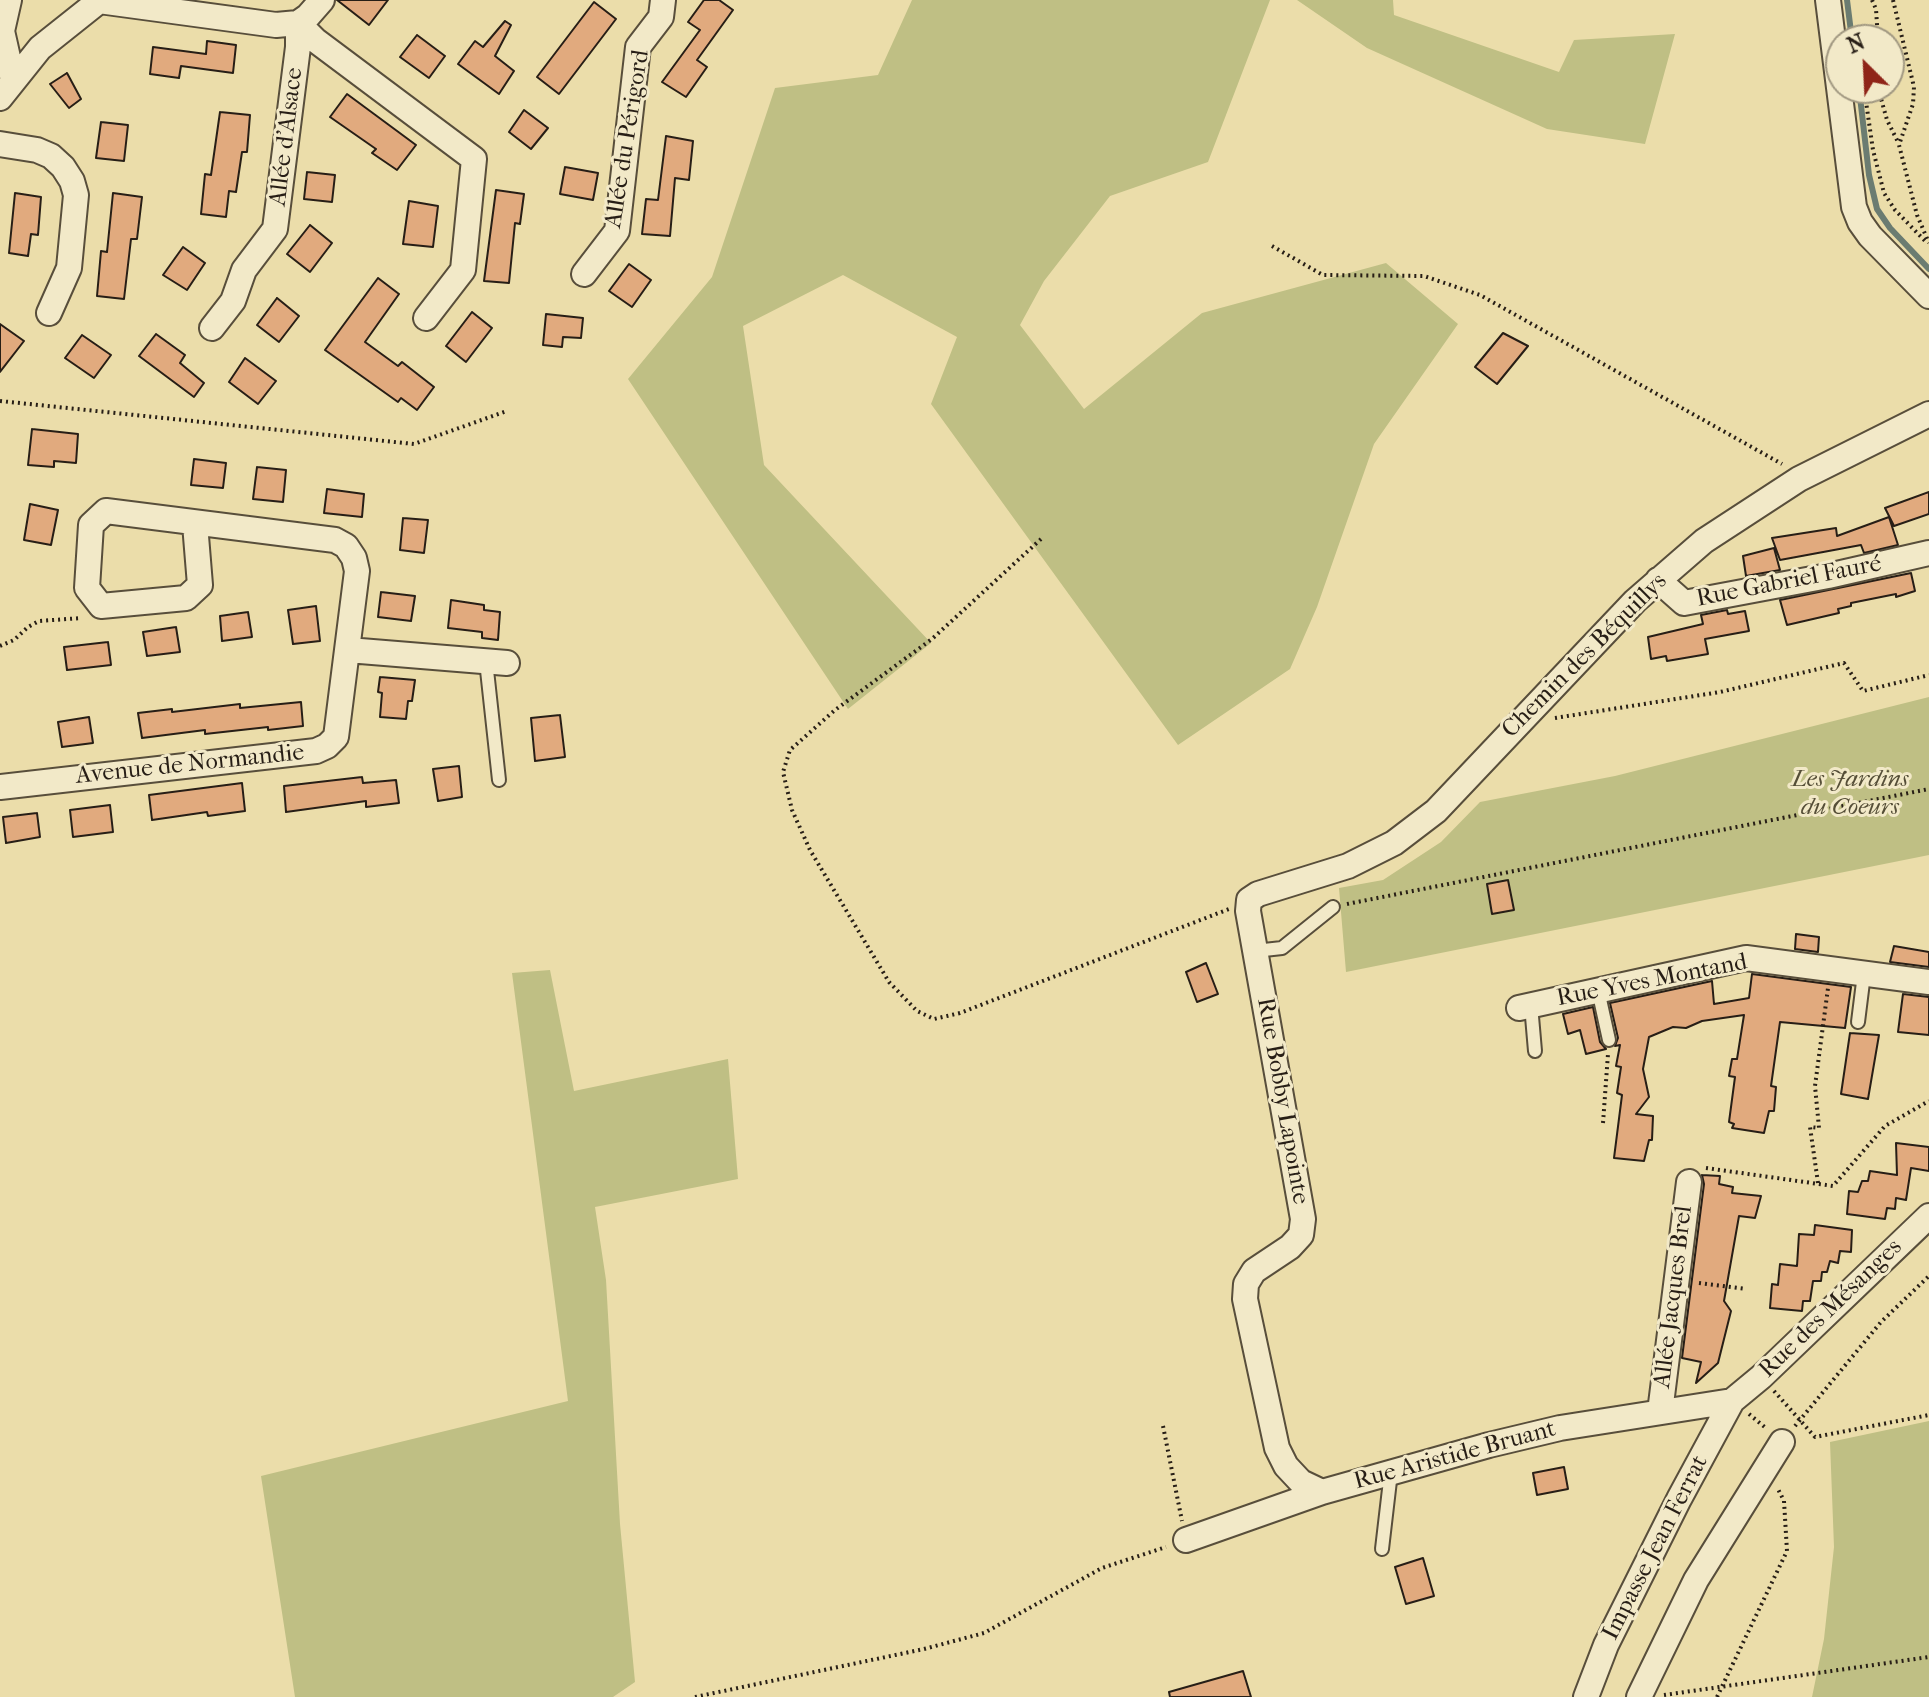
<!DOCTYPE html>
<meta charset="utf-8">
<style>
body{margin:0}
#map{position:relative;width:1929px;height:1697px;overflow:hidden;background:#ebddaa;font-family:"IM FELL French Canon",serif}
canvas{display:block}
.north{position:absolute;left:1825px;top:24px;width:80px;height:80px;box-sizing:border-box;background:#f2e9c8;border:2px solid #a19881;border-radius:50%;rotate:336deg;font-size:22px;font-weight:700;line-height:32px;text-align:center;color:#271e16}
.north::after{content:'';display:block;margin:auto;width:28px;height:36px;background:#8f2418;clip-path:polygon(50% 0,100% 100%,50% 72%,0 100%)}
</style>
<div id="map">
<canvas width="1929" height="1697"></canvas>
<div class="north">N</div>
</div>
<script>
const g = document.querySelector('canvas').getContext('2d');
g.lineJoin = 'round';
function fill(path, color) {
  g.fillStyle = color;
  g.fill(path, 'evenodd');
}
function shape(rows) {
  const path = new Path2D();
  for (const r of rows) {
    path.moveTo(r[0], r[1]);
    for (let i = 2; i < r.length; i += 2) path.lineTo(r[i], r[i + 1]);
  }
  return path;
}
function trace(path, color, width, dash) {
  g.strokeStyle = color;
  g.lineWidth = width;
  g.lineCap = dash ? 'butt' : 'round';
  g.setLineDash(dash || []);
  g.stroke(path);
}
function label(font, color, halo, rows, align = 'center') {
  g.font = font + ' "IM FELL French Canon",serif';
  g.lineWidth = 6;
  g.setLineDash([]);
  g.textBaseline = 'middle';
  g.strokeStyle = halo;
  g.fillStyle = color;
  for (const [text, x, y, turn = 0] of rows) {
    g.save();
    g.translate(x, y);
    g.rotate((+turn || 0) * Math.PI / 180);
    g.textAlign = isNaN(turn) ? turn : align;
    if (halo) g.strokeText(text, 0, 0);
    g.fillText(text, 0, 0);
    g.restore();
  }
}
fill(shape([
 [912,0,1270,0,1208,162,1110,196,1044,281,1020,325,1084,409,1202,313,1386,263,1458,324,1374,444,1317,607,1290,669,1178,745,931,404,957,337,843,275,743,326,764,465,931,643,848,709,628,379,712,277,775,88,878,75],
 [1297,0,1393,0,1394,15,1559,72,1574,40,1675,34,1645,144,1547,129,1367,48],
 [1929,697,1929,855,1346,972,1339,888,1383,880,1441,842,1480,802,1615,776],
 [550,970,574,1091,728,1059,738,1179,595,1207,606,1280,620,1524,635,1682,613,1697,295,1697,261,1476,568,1401,512,973],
 [1929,1421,1929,1697,1812,1697,1824,1639,1834,1547,1830,1442]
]), '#bfbf84');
trace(shape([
 [1847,0,1852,40],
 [1859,88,1869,175,1877,209,1890,228,1929,269]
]), '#6b7c71', 6);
const building = shape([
 [337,0,388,0,369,25,337,0],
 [704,0,719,0,733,10,697,60,707,67,686,97,662,82,700,30,688,22,704,0],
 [594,2,616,19,559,94,537,77,594,2],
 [505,21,511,25,495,56,514,71,499,94,458,64,475,41,483,47,505,21],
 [417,35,445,56,429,78,400,57,417,35],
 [207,41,236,45,233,73,181,66,179,78,150,74,153,47,206,54,207,41],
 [67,73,81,99,69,108,50,84,67,73],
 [347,94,416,145,397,170,372,153,376,149,330,117,347,94],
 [524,110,548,128,531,149,509,132,524,110],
 [220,112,250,115,247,152,242,152,236,192,229,191,226,217,201,214,205,174,211,175,220,112],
 [101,122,128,125,124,161,96,158,101,122],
 [666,136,693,141,689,180,675,178,670,236,642,234,646,199,658,200,666,136],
 [565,167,598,173,593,200,560,194,565,167],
 [307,172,335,175,332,202,304,199,307,172],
 [496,190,524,194,520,224,515,223,509,283,484,281,496,190],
 [15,193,41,197,38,235,31,234,28,256,9,253,15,193],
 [113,193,142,197,137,239,131,239,124,299,97,296,101,251,107,252,113,193],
 [409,201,438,206,433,247,403,244,409,201],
 [310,225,332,243,310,272,287,254,310,225],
 [183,247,205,263,187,290,163,275,183,247],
 [629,264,651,280,632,307,609,291,629,264],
 [378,278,399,294,365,342,398,366,402,362,434,387,417,410,401,398,398,402,325,350,378,278],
 [277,298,299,316,279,342,257,325,277,298],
 [472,312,492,328,466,362,446,346,472,312],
 [546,314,583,318,581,338,563,337,562,347,543,345,546,314],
 [0,324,24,341,0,372,0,324],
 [1503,333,1528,346,1497,384,1475,367,1503,333],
 [156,334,185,355,180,363,204,383,194,397,139,356,156,334],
 [82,335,111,355,94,378,65,358,82,335],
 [245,358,276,381,258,404,229,382,245,358],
 [32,429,78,434,76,463,54,461,54,467,28,465,32,429],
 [194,459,226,463,223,488,191,485,194,459],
 [257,467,286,470,283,502,253,499,257,467],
 [327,489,364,494,362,517,324,513,327,489],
 [1929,492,1929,514,1894,526,1885,508,1929,492],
 [30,504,58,510,51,545,24,540,30,504],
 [1889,517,1898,545,1864,553,1861,545,1780,560,1772,538,1836,528,1837,536,1889,517],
 [403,518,428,520,424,553,400,550,403,518],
 [1774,548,1780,570,1746,576,1743,556,1774,548],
 [1911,573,1915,591,1896,597,1896,594,1851,603,1851,606,1838,609,1839,613,1787,625,1780,600,1911,573],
 [381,592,415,596,411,621,378,617,381,592],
 [451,600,484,605,484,610,500,612,498,640,482,638,482,632,448,628,451,600],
 [316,606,320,641,293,644,288,610,316,606],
 [1727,610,1728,614,1745,611,1749,631,1705,639,1708,654,1667,661,1666,656,1651,659,1648,637,1703,624,1701,615,1727,610],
 [248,612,252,637,222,641,220,616,248,612],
 [176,627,180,652,147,656,143,632,176,627],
 [108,642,111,665,67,670,64,647,108,642],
 [380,677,415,680,412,701,408,701,406,719,380,717,382,693,378,692,380,677],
 [301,702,303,726,268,730,268,727,205,734,205,730,142,738,138,713,172,709,172,712,240,704,240,708,301,702],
 [560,715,565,757,535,761,531,718,560,715],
 [89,717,93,743,62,747,58,722,89,717],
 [459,766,462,797,438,801,433,769,459,766],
 [362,777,363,783,396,780,399,803,366,807,366,801,286,812,284,786,362,777],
 [242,783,245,811,208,816,207,812,152,820,149,795,242,783],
 [110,805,113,832,73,837,70,810,110,805],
 [37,813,40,837,6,843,3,817,37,813],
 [1508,880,1514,910,1492,914,1487,884,1508,880],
 [1796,934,1819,937,1818,952,1795,949,1796,934],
 [1894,946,1929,952,1929,967,1890,962,1894,946],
 [1206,963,1218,994,1197,1002,1186,972,1206,963],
 [1752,974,1851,987,1845,1028,1780,1022,1771,1086,1776,1087,1774,1111,1769,1111,1764,1133,1732,1128,1734,1124,1729,1122,1735,1077,1729,1076,1732,1059,1737,1059,1744,1015,1702,1021,1686,1028,1673,1027,1649,1037,1643,1069,1649,1097,1636,1114,1653,1116,1652,1140,1649,1140,1644,1161,1614,1158,1622,1095,1617,1093,1621,1067,1616,1066,1620,1045,1615,1046,1618,1038,1610,1003,1712,981,1714,1004,1749,998,1752,974],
 [1903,994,1929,997,1929,1035,1898,1032,1903,994],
 [1593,1007,1600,1042,1606,1049,1586,1054,1580,1030,1568,1034,1563,1014,1593,1007],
 [1850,1033,1879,1035,1868,1099,1841,1094,1850,1033],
 [1896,1143,1929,1147,1929,1171,1911,1168,1906,1200,1896,1198,1895,1209,1887,1208,1885,1219,1847,1214,1849,1191,1858,1192,1862,1181,1868,1181,1870,1171,1897,1175,1896,1143],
 [1702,1175,1720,1176,1719,1184,1733,1187,1732,1193,1761,1196,1755,1218,1739,1216,1724,1301,1731,1311,1718,1363,1696,1383,1701,1362,1682,1358,1704,1184,1702,1175],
 [1815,1225,1852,1230,1851,1252,1840,1251,1838,1263,1830,1261,1827,1272,1822,1272,1821,1281,1813,1281,1810,1301,1803,1301,1802,1311,1770,1308,1772,1284,1778,1285,1780,1264,1797,1266,1799,1234,1814,1235,1815,1225],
 [1564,1467,1568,1489,1537,1495,1533,1473,1564,1467],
 [1423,1558,1434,1596,1406,1604,1395,1567,1423,1558],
 [1243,1671,1251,1697,1170,1697,1169,1692,1243,1671]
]);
fill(building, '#e1aa7e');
trace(building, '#271e16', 2);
const service = shape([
 [486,661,499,780],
 [1255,951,1282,948,1333,907],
 [1598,990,1609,1040],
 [1531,1005,1535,1051],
 [1858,1022,1864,974],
 [1382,1549,1391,1472]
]);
const minor = shape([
 [9,0,2,31,13,80],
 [1828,0,1854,207,1860,222,1870,236,1929,296],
 [298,23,315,40,474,159,463,270,426,318],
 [0,98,40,48,99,1,276,25,298,23,308,16,322,0],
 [0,144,37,150,51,156,63,167,72,181,76,195,69,268,49,313],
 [584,274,617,231,638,47,661,17,663,0],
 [212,328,233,301,244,270,275,229,298,47,298,23],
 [1658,580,1684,603,1828,576,1929,553],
 [348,650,507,663],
 [0,787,316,751,327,746,336,737,357,571,354,558,346,546,335,540,106,511,91,525,87,588,101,606,186,598,200,585,195,524],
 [1519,1008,1746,958,1929,982],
 [1660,1412,1689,1182],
 [1322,1492,1301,1482,1286,1466,1277,1448,1245,1299,1246,1284,1254,1271,1290,1247,1301,1235,1303,1219,1248,911,1249,900,1258,894,1348,866,1394,843,1436,811,1635,601,1704,541,1799,479,1929,414],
 [1186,1540,1322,1492,1489,1445,1560,1428,1732,1401],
 [1586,1697,1606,1645,1679,1499,1732,1401,1761,1377,1929,1216],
 [1639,1697,1696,1580,1782,1442]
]);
trace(service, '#584e3b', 16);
trace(minor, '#584e3b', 28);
trace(shape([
 [1872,0,1876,9,1878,40],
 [1893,0,1914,87,1913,104,1899,145,1917,215,1929,243],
 [1864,88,1873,150,1884,193,1895,210,1927,243],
 [1878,88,1887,120,1898,142],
 [1272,246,1323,275,1424,276,1480,295,1782,464],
 [0,401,414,444,507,411],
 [1041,539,932,639,835,710,790,750,783,772,792,810,810,850,889,982,917,1011,934,1019,960,1013,1229,909],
 [0,646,14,640,28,627,39,621,82,618],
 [1555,718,1720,692,1844,663,1863,691,1929,675],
 [1347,904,1929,789],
 [1603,1123,1608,1054],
 [1706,1168,1833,1186,1885,1126,1929,1101],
 [1818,1183,1810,1127,1819,1128,1815,1086,1828,988],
 [1699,1283,1746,1289],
 [1774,1391,1815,1437,1929,1415],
 [1749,1414,1767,1429],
 [1163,1426,1182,1521],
 [1795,1426,1881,1322,1929,1276],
 [1664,1695,1929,1657],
 [695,1697,924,1649,984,1633,1102,1568,1166,1547],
 [1717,1697,1787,1551,1784,1501,1778,1489]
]), '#271e16', 4, [2, 4]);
trace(service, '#f2e9c8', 12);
trace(minor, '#f2e9c8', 24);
label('24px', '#271e16', '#f2e9c8', [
 ["Allée d'Alsace",287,137,-83],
 ["Allée du Périgord",628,139,-81],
 ["Rue Gabriel Fauré",1789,582,-11],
 ["Chemin des Béquillys",1585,656,-45],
 ["Avenue de Normandie",190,765,-6],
 ["Rue Yves Montand",1652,981,-11],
 ["Rue Bobby Lapointe",1282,1101,80],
 ["Allée Jacques Brel",1674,1297,-83],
 ["Rue des Mésanges",1831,1309,-44],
 ["Rue Aristide Bruant",1455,1456,-15],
 ["Impasse Jean Ferrat",1656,1548,-63]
]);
label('italic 24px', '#554e37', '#f2e9c8', [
 ["Les Jardins",1850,780],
 ["du Coeurs",1850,808]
]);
</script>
